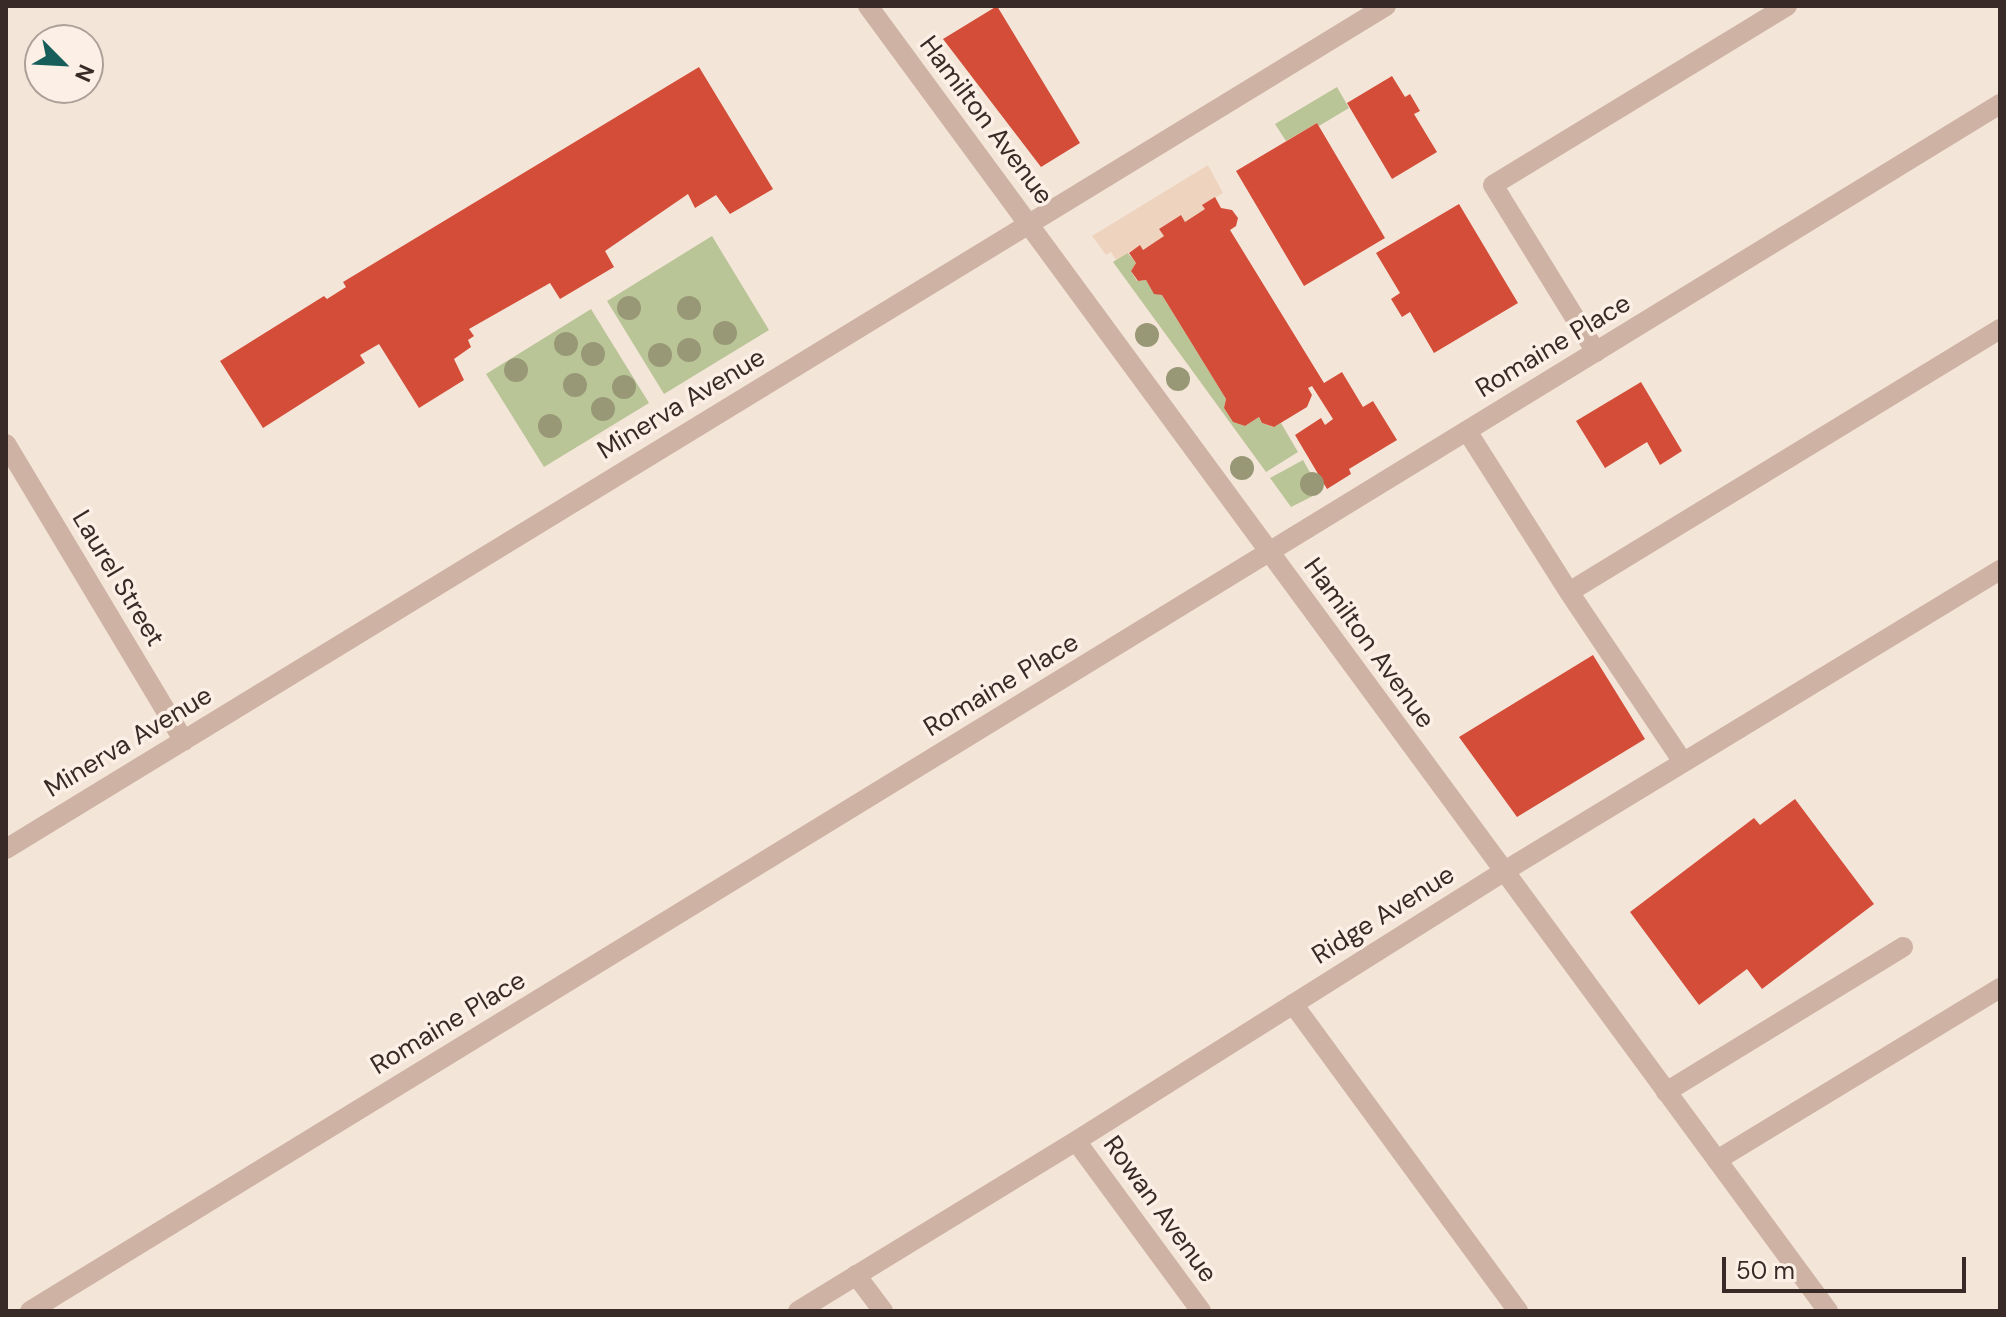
<!DOCTYPE html>
<style>
body{margin:0}
#map{position:relative;width:2006px;height:1317px;overflow:hidden;background:#f4e5d9;font-family:"DM Sans",sans-serif}
canvas{display:block}
.frame{position:absolute;inset:0;border:8px solid #382a26;pointer-events:none}
.north{position:absolute;left:24px;top:24px;width:80px;height:80px;box-sizing:border-box;background:#fbefe6;border:2px solid #ada099;border-radius:50%;rotate:114deg;font-size:22px;font-weight:700;line-height:32px;text-align:center;color:#382a26}
.north::after{content:'';display:block;margin:auto;width:28px;height:36px;background:#175e5b;clip-path:polygon(50% 0,100% 100%,50% 72%,0 100%)}
.scale{position:absolute;left:1722px;top:1257px;width:244px;height:36px;box-sizing:border-box;border:4px solid #382a26;border-top:0;padding-left:10px;font-size:24px;line-height:28px;white-space:nowrap;color:#382a26;-webkit-text-stroke:6px #fbefe6;paint-order:stroke}
</style>
<div id="map">
<canvas width="2006" height="1317"></canvas>
<div class="frame"></div>
<div class="north">N</div>
<div class="scale">50 m</div>
</div>
<script>
const g = document.querySelector('canvas').getContext('2d');
g.lineJoin = 'round';
function fill(path, color) {
  g.fillStyle = color;
  g.fill(path, 'evenodd');
}
function shape(rows) {
  const path = new Path2D();
  for (const r of rows) {
    path.moveTo(r[0], r[1]);
    for (let i = 2; i < r.length; i += 2) path.lineTo(r[i], r[i + 1]);
  }
  return path;
}
function trace(path, color, width, dash) {
  g.strokeStyle = color;
  g.lineWidth = width;
  g.lineCap = dash ? 'butt' : 'round';
  g.setLineDash(dash || []);
  g.stroke(path);
}
function label(font, color, halo, rows, align = 'center') {
  g.font = font + ' "DM Sans",sans-serif';
  g.lineWidth = 7;
  g.setLineDash([]);
  g.textBaseline = 'middle';
  g.strokeStyle = halo;
  g.fillStyle = color;
  for (const [text, x, y, turn = 0] of rows) {
    g.save();
    g.translate(x, y);
    g.rotate((+turn || 0) * Math.PI / 180);
    g.textAlign = isNaN(turn) ? turn : align;
    if (halo) g.strokeText(text, 0, 0);
    g.fillText(text, 0, 0);
    g.restore();
  }
}
fill(shape([
 [1337,87,1349,108,1319,126,1317,123,1286,141,1275,124],
 [712,236,769,330,664,394,607,301],
 [1127,252,1136,263,1131,271,1137,281,1146,280,1154,293,1162,295,1226,399,1224,408,1233,422,1245,426,1259,417,1262,423,1273,427,1281,423,1298,452,1266,472,1113,262],
 [591,309,649,403,544,467,486,374],
 [1303,460,1321,492,1291,507,1270,478]
]), '#bac597');
fill(shape([
 [1208,165,1223,193,1203,205,1205,209,1185,222,1181,215,1159,229,1164,236,1143,250,1140,246,1116,260,1111,252,1106,255,1092,236]
]), '#eed4be');
fill(shape([
 [997,6,1080,143,1041,167,943,39],
 [699,67,773,189,730,214,716,195,695,208,688,194,605,251,614,267,560,299,550,283,469,329,474,336,468,340,471,347,454,359,464,380,419,408,379,344,360,355,365,363,263,428,220,361,324,296,327,299,346,287,343,282],
 [1392,76,1405,97,1410,94,1420,111,1414,114,1437,152,1392,179,1347,103],
 [1317,123,1385,238,1304,286,1236,171],
 [1215,197,1221,208,1232,210,1238,218,1236,226,1230,230,1324,383,1342,372,1363,407,1373,401,1397,440,1349,469,1351,474,1327,489,1295,435,1321,418,1325,425,1333,419,1312,386,1308,388,1312,395,1307,407,1274,427,1262,423,1259,417,1245,426,1233,422,1224,408,1226,399,1162,295,1154,294,1146,280,1138,281,1131,271,1136,263,1129,253,1140,245,1143,250,1164,236,1159,229,1181,215,1185,222,1205,209,1202,205],
 [1459,204,1518,303,1434,353,1410,312,1402,317,1391,299,1400,293,1376,253],
 [1641,382,1682,451,1660,465,1647,442,1605,468,1576,421],
 [1593,655,1645,739,1517,817,1459,737],
 [1795,799,1874,904,1762,989,1747,969,1699,1005,1630,912,1754,818,1760,825]
]), '#d34d38');
trace(shape([
 [1596,352,1493,185,1787,6],
 [1467,431,1569,592,1683,762],
 [1569,592,2000,329],
 [1293,1004,1518,1311],
 [1666,1092,1903,947],
 [1717,1160,2000,988],
 [856,1275,883,1311]
]), '#ceb2a4', 20);
trace(shape([
 [6,444,184,741],
 [6,849,1386,6],
 [1076,1141,1201,1311],
 [30,1311,2000,104],
 [798,1311,1076,1141,1503,872,2000,570]
]), '#ceb2a4', 20);
trace(shape([
 [868,6,1828,1311]
]), '#ceb2a4', 20);
g.fillStyle = '#989877';
for (const [x, y] of [
 [629,308],
 [689,308],
 [725,333],
 [1147,335],
 [566,344],
 [689,350],
 [593,354],
 [660,355],
 [516,370],
 [1178,379],
 [575,385],
 [624,387],
 [603,409],
 [550,426],
 [1242,468],
 [1312,484]
]) {
  g.beginPath();
  g.arc(x, y, 12, 0, 2 * Math.PI);
  g.fill();
}
label('26px', '#382a26', '#fbefe6', [
 ["Hamilton Avenue",985,121,53],
 ["Romaine Place",1554,347,-31],
 ["Minerva Avenue",682,405,-31],
 ["Laurel Street",117,579,59],
 ["Hamilton Avenue",1368,644,54],
 ["Romaine Place",1002,686,-31],
 ["Minerva Avenue",129,743,-31],
 ["Ridge Avenue",1384,916,-32],
 ["Romaine Place",449,1024,-31],
 ["Rowan Avenue",1159,1210,54]
]);
</script>
